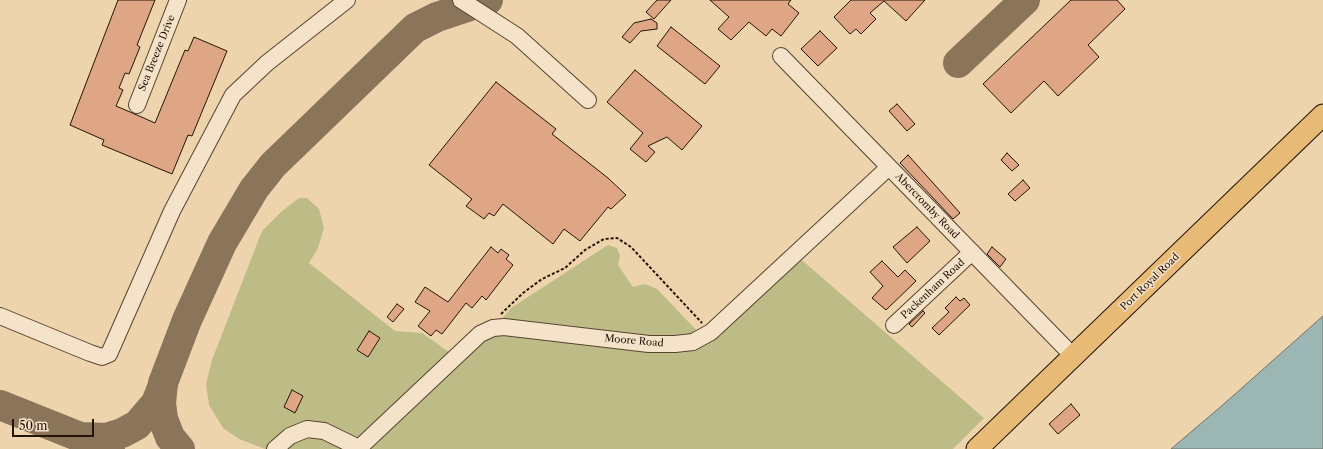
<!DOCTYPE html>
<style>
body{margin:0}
#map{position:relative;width:1323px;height:449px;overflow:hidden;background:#eed4ac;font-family:"Libre Caslon Text",serif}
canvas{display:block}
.scale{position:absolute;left:12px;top:419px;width:82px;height:18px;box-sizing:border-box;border:2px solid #251307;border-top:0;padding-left:5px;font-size:12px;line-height:14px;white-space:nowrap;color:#251307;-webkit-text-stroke:3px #f4e3c9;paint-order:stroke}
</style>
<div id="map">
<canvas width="1323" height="449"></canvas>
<div class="scale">50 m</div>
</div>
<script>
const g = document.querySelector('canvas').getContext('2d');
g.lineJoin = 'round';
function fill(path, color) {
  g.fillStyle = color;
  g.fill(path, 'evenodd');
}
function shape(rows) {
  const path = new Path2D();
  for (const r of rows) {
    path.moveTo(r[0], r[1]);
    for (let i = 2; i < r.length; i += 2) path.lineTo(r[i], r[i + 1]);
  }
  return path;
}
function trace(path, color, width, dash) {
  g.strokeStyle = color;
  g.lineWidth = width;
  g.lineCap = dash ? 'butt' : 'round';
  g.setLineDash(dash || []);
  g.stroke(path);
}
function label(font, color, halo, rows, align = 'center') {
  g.font = font + ' "Libre Caslon Text",serif';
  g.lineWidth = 3;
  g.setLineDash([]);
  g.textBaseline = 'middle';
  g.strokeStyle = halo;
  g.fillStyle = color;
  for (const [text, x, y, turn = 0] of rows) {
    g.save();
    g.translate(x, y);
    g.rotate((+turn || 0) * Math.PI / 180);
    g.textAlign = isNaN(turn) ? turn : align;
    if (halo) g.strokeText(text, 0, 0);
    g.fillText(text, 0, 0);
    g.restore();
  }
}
fill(shape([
 [299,198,307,198,319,209,324,228,318,248,309,263,395,331,422,333,449,352,503,327,502,319,511,308,608,245,617,248,620,256,618,265,633,287,645,284,657,289,703,337,796,255,984,418,953,449,265,449,239,439,223,428,209,405,206,384,212,360,262,231,281,212]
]), '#bdbc86');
const water = shape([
 [1323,316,1323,449,1171,449,1225,403,1323,316]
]);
fill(water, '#9cb6b3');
trace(water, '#6c756e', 1);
trace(shape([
 [958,63,1025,0],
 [0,405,110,449],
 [82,437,106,438,122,433,137,425,156,403,163,385],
 [180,449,170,437,163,419,161,403,163,383,187,320,222,243,254,189,273,165,415,28,437,17,488,0]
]), '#8a745a', 30);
const building = shape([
 [118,0,155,0,137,45,140,47,129,74,125,73,119,88,123,90,116,106,130,112,155,123,185,50,188,51,194,37,227,51,192,136,188,135,172,174,102,145,104,140,70,125,118,0],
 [657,0,671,0,654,19,646,12,657,0],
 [710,0,791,0,788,4,799,13,781,36,772,29,766,36,749,22,731,40,718,29,729,17,710,0],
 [851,0,925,0,906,21,884,1,870,13,876,19,861,34,856,29,850,34,834,17,851,0],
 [1071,0,1117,0,1125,9,1088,45,1099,57,1058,96,1044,81,1011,113,983,84,1071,0],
 [651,19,657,23,657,29,641,31,630,43,622,37,634,23,651,19],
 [671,27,720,66,705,84,657,46,671,27],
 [820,31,837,48,818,66,801,49,820,31],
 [635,70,702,126,682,150,667,137,648,146,655,152,646,162,630,149,643,133,607,102,635,70],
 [496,82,556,129,552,134,608,178,626,195,611,209,608,207,580,241,564,229,553,244,503,204,494,216,489,213,484,219,466,206,472,199,429,165,496,82],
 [897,104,915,124,907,131,889,111,897,104],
 [1007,153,1019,165,1012,171,1001,160,1007,153],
 [908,155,960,213,953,219,900,163,908,155],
 [1023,180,1030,188,1015,201,1008,194,1023,180],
 [917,227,930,241,907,263,893,247,917,227],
 [491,247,498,253,501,249,509,255,506,259,513,265,486,300,482,296,472,308,466,303,442,334,436,330,431,336,418,326,430,311,415,302,425,287,448,302,491,247],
 [992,247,1006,259,1000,267,987,254,992,247],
 [882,261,898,277,905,270,916,281,886,310,872,298,883,286,870,272,882,261],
 [956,297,960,301,964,298,970,305,939,335,932,328,949,312,945,308,956,297],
 [397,304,404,309,393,322,387,317,397,304],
 [923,311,925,313,912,327,909,324,923,311],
 [369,331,380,338,368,357,357,350,369,331],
 [292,390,303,396,295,413,284,407,292,390],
 [1071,404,1080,415,1058,434,1049,424,1071,404]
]);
fill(building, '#dfa685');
trace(building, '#251307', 1);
const minor = shape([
 [461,0,517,36,588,100],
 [781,56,1073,356],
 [137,105,178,0],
 [0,316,90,353,102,357,109,354,172,211,233,95,267,63,347,0],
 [894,325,972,252],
 [359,448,480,334,493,328,504,327,649,344,675,344,693,342,711,332,889,167],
 [275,449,290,436,307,429,324,431,361,449]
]);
const major = shape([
 [977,449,1323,115]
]);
trace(minor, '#574330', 18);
trace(major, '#251307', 23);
trace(shape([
 [501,314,523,293,542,279,565,268,585,250,604,239,617,238,631,247,702,323]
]), '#251307', 2, [3, 2]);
trace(minor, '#f4e3c9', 16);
trace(major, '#e7ba76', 21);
label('10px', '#251307', '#f4e3c9', [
 ["Sea Breeze Drive",157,53,-68],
 ["Abercromby Road",927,206,46],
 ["Port Royal Road",1150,282,-44],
 ["Packenham Road",933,289,-43],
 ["Moore Road",634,341,5]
]);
</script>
